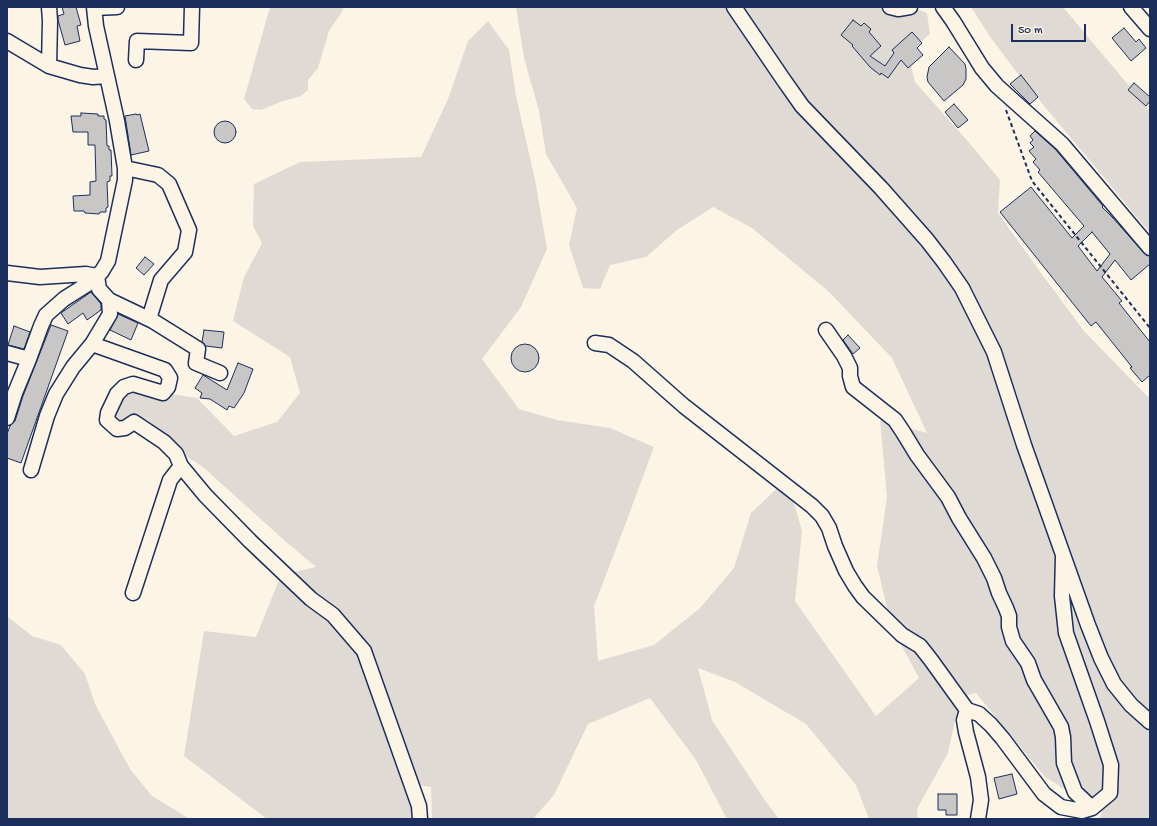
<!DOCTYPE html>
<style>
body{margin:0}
#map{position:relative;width:1157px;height:826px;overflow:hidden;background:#fcf5e5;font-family:"Gochi Hand",sans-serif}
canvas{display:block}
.frame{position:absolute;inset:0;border:8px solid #1b2f5e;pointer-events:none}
.scale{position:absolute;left:1011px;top:24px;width:75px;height:18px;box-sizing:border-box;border:2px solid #1b2f5e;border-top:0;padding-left:5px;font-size:12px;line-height:14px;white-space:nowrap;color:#1b2f5e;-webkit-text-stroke:3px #fcf5e5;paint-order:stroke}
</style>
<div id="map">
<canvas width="1157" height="826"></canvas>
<div class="frame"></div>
<div class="scale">50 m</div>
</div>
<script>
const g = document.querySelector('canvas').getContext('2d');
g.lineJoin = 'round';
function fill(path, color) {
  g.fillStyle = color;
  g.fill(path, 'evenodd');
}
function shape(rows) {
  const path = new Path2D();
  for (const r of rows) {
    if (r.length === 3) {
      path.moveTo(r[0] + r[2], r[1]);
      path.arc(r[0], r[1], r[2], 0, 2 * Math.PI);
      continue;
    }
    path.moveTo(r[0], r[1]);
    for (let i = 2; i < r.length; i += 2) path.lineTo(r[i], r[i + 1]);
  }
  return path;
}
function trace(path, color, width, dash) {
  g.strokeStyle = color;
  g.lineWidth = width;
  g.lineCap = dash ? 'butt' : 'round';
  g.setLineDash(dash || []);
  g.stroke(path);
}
fill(shape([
 [270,7,343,7,343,10,329,31,318,68,308,80,308,90,301,96,280,102,261,110,252,109,244,99],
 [516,7,881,7,904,13,919,10,927,13,930,34,908,53,915,82,972,146,1000,180,998,213,1041,273,1084,331,1150,399,1150,819,1100,819,1106,796,1079,798,1045,777,976,693,960,697,948,753,917,809,918,819,869,819,856,785,806,724,735,682,698,668,712,720,764,799,779,819,727,819,696,760,650,698,588,724,554,795,533,819,432,819,431,787,412,784,416,819,267,819,184,756,204,631,256,637,281,575,316,567,285,541,203,467,183,454,148,420,138,416,124,422,113,419,122,396,132,392,161,398,171,394,197,398,234,436,277,422,300,393,290,357,233,321,244,277,262,243,253,226,254,184,300,162,421,157,448,99,468,41,488,21,509,50,516,96,535,180,547,249,521,307,482,359,519,409,557,420,610,428,654,447,621,536,594,606,598,661,654,645,700,608,734,568,751,513,787,479,802,531,795,601,876,716,919,678,892,628,877,566,887,497,880,420,927,433,892,358,829,292,752,228,713,207,677,230,646,257,610,265,600,289,583,288,569,245,577,208,546,154,539,111,524,58],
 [971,7,1063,7,1150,111,1150,233,1021,78,991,38],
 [7,616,32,636,61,645,85,674,95,704,130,769,152,796,190,819,7,819]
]), '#dfdbd4');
const building = shape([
 [62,7,76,7,81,25,77,26,80,41,65,45,58,20,58,16,64,14,62,7],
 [853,20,861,26,864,23,871,29,869,32,881,46,870,56,885,66,894,53,892,50,912,32,922,43,917,48,923,55,908,68,901,60,888,78,881,73,880,75,870,67,852,46,853,45,841,35,853,20],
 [1124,28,1136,42,1139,39,1146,48,1131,61,1112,38,1124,28],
 [949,47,965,64,966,69,966,79,963,85,944,101,928,82,927,77,929,67,949,47],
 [1021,75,1038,97,1030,104,1010,84,1021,75],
 [1134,83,1150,97,1150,101,1146,106,1128,90,1134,83],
 [954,104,968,120,958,128,945,112,954,104],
 [81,113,98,114,98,116,104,116,104,119,106,120,107,146,109,146,109,150,111,150,112,176,110,176,110,181,107,182,108,207,106,208,106,212,100,212,99,214,85,213,84,211,74,211,73,196,90,195,90,182,96,181,95,145,88,145,88,132,73,132,71,116,81,116,81,113],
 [136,114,137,115,140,114,149,151,131,155,125,116,136,114],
 [225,132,11],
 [1035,131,1056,150,1103,206,1102,207,1113,218,1144,253,1150,256,1150,264,1131,280,1115,260,1102,277,1122,301,1119,303,1150,342,1150,375,1142,382,1130,368,1132,367,1096,322,1091,326,1000,212,1031,187,1072,238,1084,226,1038,172,1040,170,1033,162,1036,159,1029,151,1034,147,1030,143,1033,140,1030,136,1035,131],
 [1092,232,1110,254,1097,271,1078,246,1092,232],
 [145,257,154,264,144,275,136,268,145,257],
 [91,292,101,304,101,310,87,320,83,313,68,324,61,313,91,292],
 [118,314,138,323,131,340,110,330,118,314],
 [51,325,68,331,21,463,7,458,7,434,10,426,15,421,23,396,51,325],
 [14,326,30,332,24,349,8,345,14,326],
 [204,330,224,332,222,348,206,346,202,342,204,330],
 [848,335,860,348,853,354,843,340,848,335],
 [525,358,14],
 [238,363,253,369,244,393,234,408,229,406,227,410,210,399,200,398,202,393,195,388,203,375,227,390,238,363],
 [1012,774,1017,794,999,799,994,778,1012,774],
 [938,794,957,794,957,815,946,815,946,810,938,810,938,794]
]);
fill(building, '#c8c7c6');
trace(building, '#1b2f5e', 1);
const minor = shape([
 [734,7,783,79,802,106,881,188,927,240,944,262,962,288,994,352,1024,445,1088,625,1101,658,1114,684,1131,705,1150,722],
 [890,7,898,9,910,7],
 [943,7,953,21,982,68,997,86,1062,144,1150,248],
 [1131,7,1150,29],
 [94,8,117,7],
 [7,41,49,66,80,75,93,77,107,76],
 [136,60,137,41,191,43,192,7],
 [49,66,50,21,49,7],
 [125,168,158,175,169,184,189,230,185,252,161,280,149,319],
 [7,273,40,277,86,274,97,276],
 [97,276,99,289,109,300,110,314,92,344,165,370,170,378,168,387,163,393,133,384,124,387,117,394,108,413,107,420,117,429,125,428,134,422,164,442,176,454,181,466,205,495,250,541,311,599,333,615,364,651,419,806,420,819],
 [109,300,153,321,198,349,196,363,220,373],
 [826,330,844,356,850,368,850,376,853,387,895,420,903,432,917,455,948,497,959,518,984,558,994,578,999,593,1006,608,1009,616,1009,627,1013,641,1028,663,1034,680,1061,727,1063,737,1064,763,1075,792,1092,808],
 [595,343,609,345,633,361,684,406,812,506,822,516,829,528,835,546,846,571,855,586,863,597,902,635,920,646,931,660,967,710,979,714,991,725,1003,739,1044,794,1061,807,1082,811,1092,808,1110,793,1111,765,1097,721,1066,633,1062,596,1063,556],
 [7,353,29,359],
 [7,418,15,393,29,359,41,326,46,315,64,299,94,280,102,271,108,261,125,180,125,168,117,121,96,26,94,7],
 [31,470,47,416,56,394,73,367,92,344],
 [133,593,170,480,181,466],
 [967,710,964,720,966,732,978,777,981,800,978,819]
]);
trace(minor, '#1b2f5e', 17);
trace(shape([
 [1006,110,1032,181,1150,328]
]), '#1b2f5e', 2, [4, 3]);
trace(minor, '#fcf5e5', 14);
</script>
